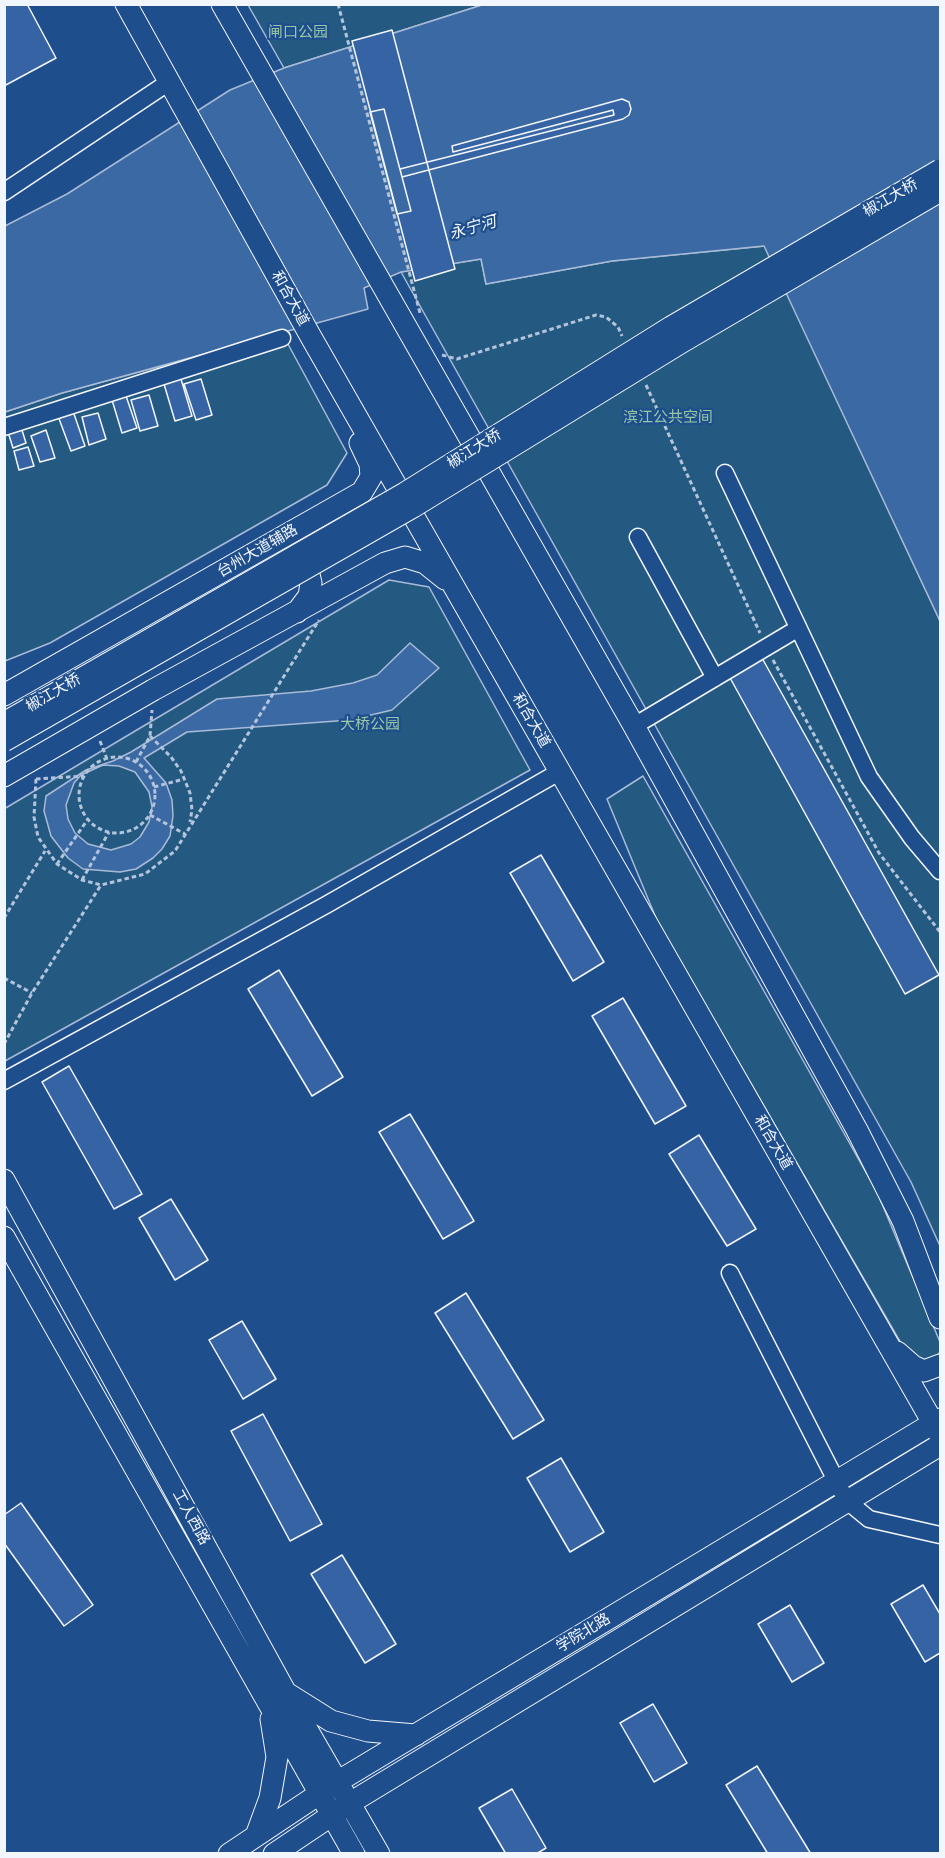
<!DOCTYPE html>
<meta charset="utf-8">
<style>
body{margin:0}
#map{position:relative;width:945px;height:1858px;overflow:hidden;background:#1f4e8c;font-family:"Source Sans 3",sans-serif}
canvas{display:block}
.frame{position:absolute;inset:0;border:6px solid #f2f6ff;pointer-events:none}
</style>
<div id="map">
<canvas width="945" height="1858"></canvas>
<div class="frame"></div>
</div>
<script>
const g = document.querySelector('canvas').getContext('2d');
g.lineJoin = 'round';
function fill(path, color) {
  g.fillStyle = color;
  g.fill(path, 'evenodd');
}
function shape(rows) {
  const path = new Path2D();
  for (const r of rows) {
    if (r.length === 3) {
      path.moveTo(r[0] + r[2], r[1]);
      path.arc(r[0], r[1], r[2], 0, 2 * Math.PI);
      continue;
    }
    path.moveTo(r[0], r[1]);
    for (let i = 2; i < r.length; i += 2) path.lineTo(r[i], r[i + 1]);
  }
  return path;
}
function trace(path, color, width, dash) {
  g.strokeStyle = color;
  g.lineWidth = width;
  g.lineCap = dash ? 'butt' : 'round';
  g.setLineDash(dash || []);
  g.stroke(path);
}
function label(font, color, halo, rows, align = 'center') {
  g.font = font + ' "Source Sans 3","Noto Sans SC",sans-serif';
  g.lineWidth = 4.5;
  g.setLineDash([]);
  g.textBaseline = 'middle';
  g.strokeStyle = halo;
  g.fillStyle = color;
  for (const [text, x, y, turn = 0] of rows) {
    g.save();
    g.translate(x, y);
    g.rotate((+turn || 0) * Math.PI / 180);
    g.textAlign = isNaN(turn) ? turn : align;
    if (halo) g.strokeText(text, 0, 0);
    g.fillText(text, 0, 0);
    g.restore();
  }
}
const green = shape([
 [248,5,482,5,284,68,248,5],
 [765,246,940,621,940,1246,911,1182,401,272,481,259,486,284,612,261,765,246],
 [282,333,347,453,327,485,50,643,5,661,5,412,62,393,282,333],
 [389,580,429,587,530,770,5,1061,4,809,389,580],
 [643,776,877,1192,940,1342,940,1352,934,1359,926,1362,909,1357,658,923,607,799,643,776]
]);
fill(green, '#245a82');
trace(green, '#a8bbd7', 1.5);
const water = shape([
 [482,5,940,5,940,621,764,246,612,261,486,284,481,259,401,272,364,288,368,309,62,393,5,412,5,226,67,194,230,90,284,68,482,5],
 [410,643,439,668,392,710,350,720,187,732,144,758,166,783,172,800,173,816,170,836,162,849,153,858,136,869,120,872,83,869,68,858,51,836,44,811,46,796,86,770,113,761,131,752,217,699,311,691,353,683,377,675,410,643],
 [103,765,119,766,135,772,149,792,152,807,149,822,140,837,131,844,111,850,88,844,75,833,68,819,66,805,74,783,81,775,103,765]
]);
fill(water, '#3b69a3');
trace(water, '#a8bbd7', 1.5);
const building = shape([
 [4,4,27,4,56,58,4,86,4,4],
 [392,30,455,269,415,281,352,41,392,30],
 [622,99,629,102,631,109,629,115,623,119,402,177,400,169,614,115,613,110,453,152,452,146,622,99],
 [384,109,411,211,397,214,370,112,384,109],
 [181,379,192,416,175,421,164,384,181,379],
 [201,379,212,415,196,420,184,384,201,379],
 [149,395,158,426,140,431,131,400,149,395],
 [126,396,137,428,122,433,112,400,126,396],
 [73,411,85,446,71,451,58,416,73,411],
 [98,413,106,439,89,445,82,417,98,413],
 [21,427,26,443,13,448,8,432,21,427],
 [46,430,55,458,40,462,31,436,46,430],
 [28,447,34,466,19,470,14,451,28,447],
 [762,658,939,975,905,994,729,676,762,658],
 [541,855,604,962,573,981,510,873,541,855],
 [279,970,343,1077,312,1096,248,989,279,970],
 [623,998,686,1106,655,1124,592,1016,623,998],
 [69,1066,142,1194,114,1209,42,1082,69,1066],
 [410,1114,474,1221,443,1239,379,1132,410,1114],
 [699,1135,756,1229,727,1246,669,1154,699,1135],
 [171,1199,208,1260,175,1280,139,1218,171,1199],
 [466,1293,544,1420,513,1439,435,1313,466,1293],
 [242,1321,276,1379,243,1399,209,1340,242,1321],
 [263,1414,322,1524,290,1541,231,1431,263,1414],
 [561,1458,604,1532,570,1552,527,1478,561,1458],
 [21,1503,93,1605,64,1626,4,1543,4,1515,21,1503],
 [342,1555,396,1644,365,1663,311,1574,342,1555],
 [923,1585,940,1614,940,1653,925,1662,891,1604,923,1585],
 [790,1605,824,1663,792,1682,758,1624,790,1605],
 [653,1704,687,1763,654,1782,620,1723,653,1704],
 [757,1766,811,1854,768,1854,726,1785,757,1766],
 [512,1789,546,1848,536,1854,506,1854,479,1808,512,1789]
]);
fill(building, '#3563a3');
trace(building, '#f2f6ff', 1.5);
const minor = shape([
 [4,192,169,82],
 [4,427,282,338],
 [725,473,869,777,912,838,940,871],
 [638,537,715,678],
 [634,726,797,629],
 [4,1081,326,905,559,772],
 [730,1273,846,1500,869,1519,940,1535]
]);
const major = shape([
 [126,4,311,337,940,1435],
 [222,4,634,726,857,1130,903,1221,940,1318],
 [297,612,309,596,311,583,306,562,300,554],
 [4,695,362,492,371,477,370,464,360,443],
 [4,776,153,690,385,563,405,557,425,563,445,579],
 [4,1180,286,1693,379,1854],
 [4,1237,354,1854],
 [897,1352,913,1366,924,1371,940,1365],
 [288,1694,331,1721,368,1731,416,1735],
 [256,1836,270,1798,277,1757,271,1719],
 [229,1854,337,1782,940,1419],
 [274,1854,350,1803,940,1445]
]);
trace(minor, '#f2f6ff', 19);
trace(major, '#f2f6ff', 23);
trace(shape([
 [338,4,420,313],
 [442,355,457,359,596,315,606,317,618,327,622,336],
 [646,385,760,633],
 [773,660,879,853,940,932],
 [150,736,171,757,181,771,190,793,192,810,190,822],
 [100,741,107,759],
 [117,795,38],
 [136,762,150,736,152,710],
 [36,779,34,817,38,837,57,864,82,880,101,885,145,874,175,851,319,620],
 [36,779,84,776],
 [154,787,184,779],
 [150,815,185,834],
 [57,864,88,819],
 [82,880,109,832],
 [4,918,45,851],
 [4,978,32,993],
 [4,1044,32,993,101,885]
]), '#b3c4dc', 3, [4.5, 3]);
trace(minor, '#1f4e8c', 16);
trace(major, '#1f4e8c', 21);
const majorBridge = shape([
 [4,723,405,493,671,327,940,170],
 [4,741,413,507,682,342,940,191]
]);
trace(majorBridge, '#f2f6ff', 23, []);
trace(majorBridge, '#1f4e8c', 21);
label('15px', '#97c8a6', '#1f4e8c', [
 ["闸口公园",298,34],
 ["滨江公共空间",668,419],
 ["大桥公园",370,726]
]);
label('15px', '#f2f6ff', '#1f4e8c', [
 ["椒江大桥",891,199,-30],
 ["和合大道",289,299,61],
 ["椒江大桥",475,450,-32],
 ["台州大道辅路",258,552,-30],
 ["椒江大桥",54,694,-30],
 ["和合大道",530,721,60],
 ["和合大道",772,1143,60],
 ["工人西路",190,1518,61],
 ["学院北路",584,1634,-31]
]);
label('italic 16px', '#f2f6ff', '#1f4e8c', [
 ["永宁河",473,229,-16]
]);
</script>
